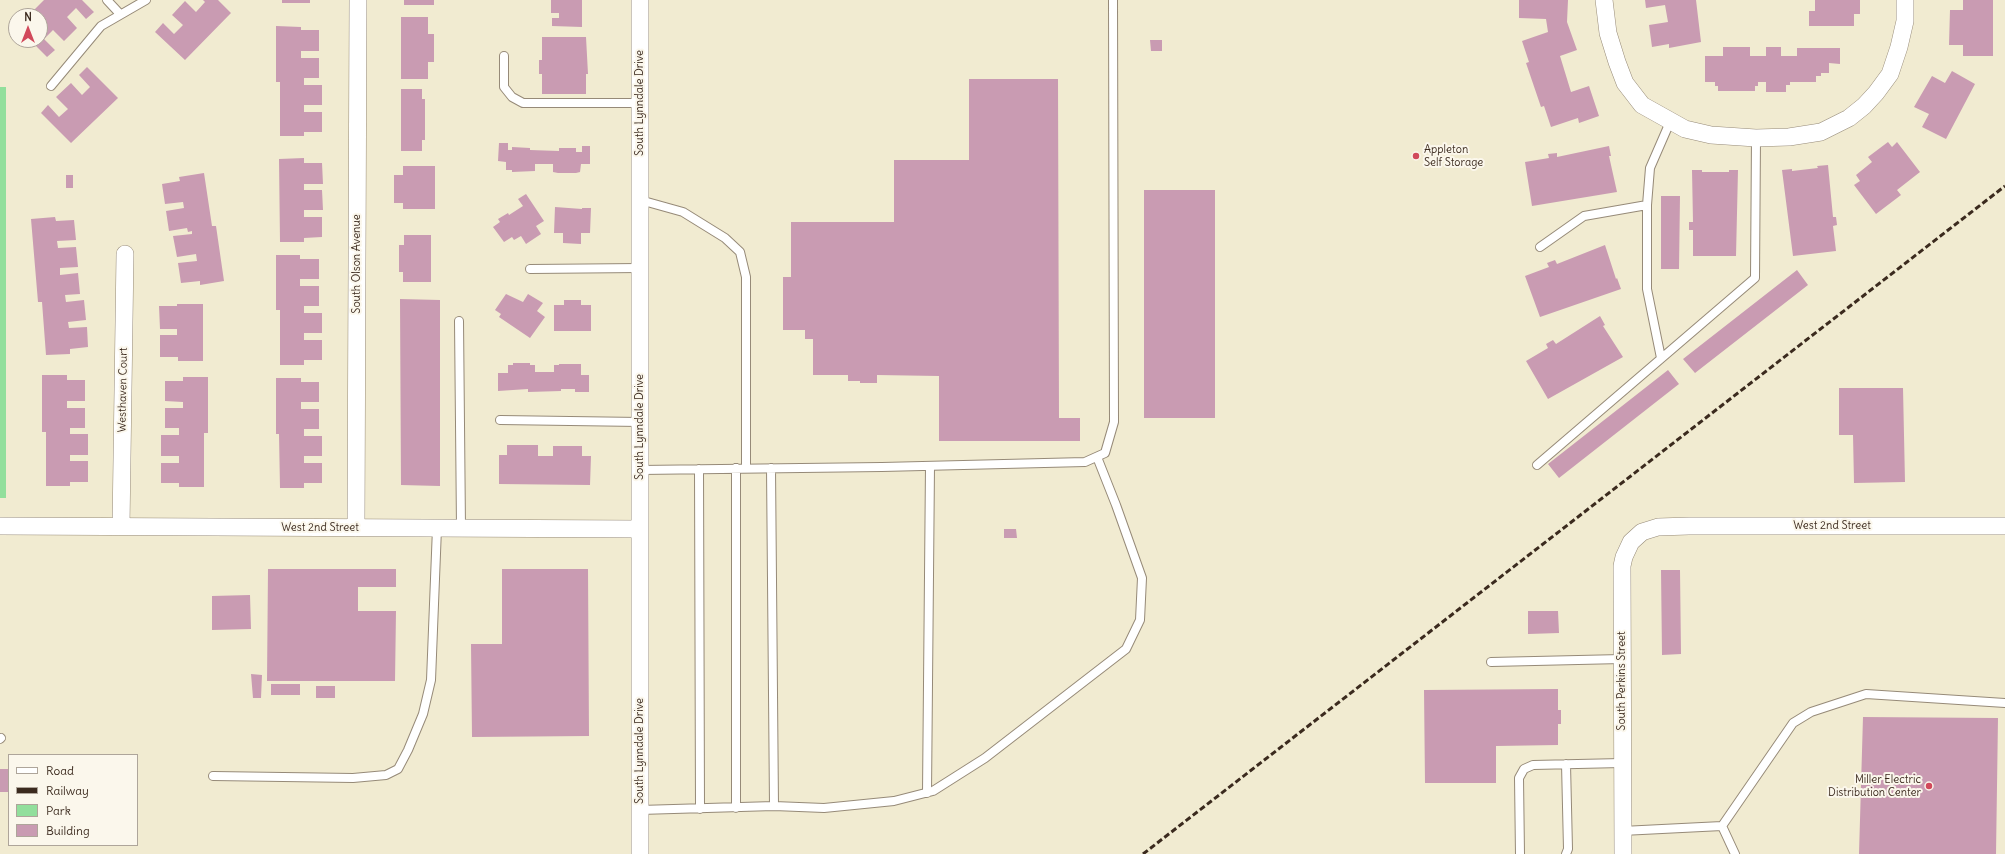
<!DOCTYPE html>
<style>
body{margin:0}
#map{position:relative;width:2005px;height:854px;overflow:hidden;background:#f1ebd1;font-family:Delius,sans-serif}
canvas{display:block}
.legend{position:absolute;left:8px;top:754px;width:130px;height:92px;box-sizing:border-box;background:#fbf7ec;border:1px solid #aea59a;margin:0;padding:5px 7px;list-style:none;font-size:12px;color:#3b2a1e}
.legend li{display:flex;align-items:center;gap:8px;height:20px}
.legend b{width:20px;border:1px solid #aea59a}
.north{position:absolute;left:8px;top:8px;width:40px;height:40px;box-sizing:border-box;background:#fbf7ec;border:1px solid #aea59a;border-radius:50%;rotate:0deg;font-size:11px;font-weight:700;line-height:16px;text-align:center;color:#3b2a1e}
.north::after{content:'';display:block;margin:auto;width:14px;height:18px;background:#d1495b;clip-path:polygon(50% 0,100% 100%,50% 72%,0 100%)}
</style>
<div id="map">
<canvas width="2005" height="854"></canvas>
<ul class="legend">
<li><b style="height:5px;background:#fff"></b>Road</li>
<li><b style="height:5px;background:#3b2a1e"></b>Railway</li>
<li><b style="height:11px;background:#92df9c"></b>Park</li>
<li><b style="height:11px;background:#c99bb2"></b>Building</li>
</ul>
<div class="north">N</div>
</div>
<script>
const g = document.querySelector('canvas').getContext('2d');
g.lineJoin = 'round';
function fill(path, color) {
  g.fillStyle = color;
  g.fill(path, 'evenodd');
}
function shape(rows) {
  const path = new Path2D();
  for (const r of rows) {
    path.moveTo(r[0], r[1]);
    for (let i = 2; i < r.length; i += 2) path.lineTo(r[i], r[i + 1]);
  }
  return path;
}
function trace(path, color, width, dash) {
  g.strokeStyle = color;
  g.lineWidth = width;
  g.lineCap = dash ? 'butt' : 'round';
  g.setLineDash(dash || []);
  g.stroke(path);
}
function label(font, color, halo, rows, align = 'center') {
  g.font = font + ' Delius,sans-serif';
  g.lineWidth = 4;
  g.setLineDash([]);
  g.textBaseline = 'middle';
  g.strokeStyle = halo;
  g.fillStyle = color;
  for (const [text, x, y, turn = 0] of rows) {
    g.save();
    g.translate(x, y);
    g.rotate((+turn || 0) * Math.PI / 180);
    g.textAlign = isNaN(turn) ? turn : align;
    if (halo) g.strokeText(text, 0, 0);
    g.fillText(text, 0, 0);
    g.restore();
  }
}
fill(shape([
 [0,87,6,87,6,498,0,498]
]), '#92df9c');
fill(shape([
 [44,0,82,0,94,12,86,19,76,8,67,17,77,28,64,41,53,30,44,39,55,50,47,57,30,40,40,40,40,16,28,16],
 [203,0,218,0,231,13,185,60,155,32,163,23,174,34,183,25,172,15,185,1,196,12,205,2],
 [282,0,310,0,310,3,282,3],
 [404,0,434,0,434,5,404,5],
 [551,0,582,0,582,27,552,26,552,18,559,18,559,13,551,13],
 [1519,0,1568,0,1567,22,1577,50,1560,56,1571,92,1589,86,1599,116,1579,123,1578,118,1551,127,1544,106,1541,107,1526,63,1529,62,1522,41,1548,32,1546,19,1519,18],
 [1645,0,1696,0,1701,42,1669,48,1669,44,1652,47,1649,25,1668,22,1665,5,1646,8],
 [1815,0,1860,0,1860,14,1854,14,1854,26,1809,26,1809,11,1815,11],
 [1963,0,1993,0,1993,56,1963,56,1963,45,1949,45,1950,10,1963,10],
 [401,17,428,17,428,34,434,34,434,62,428,62,428,79,401,79],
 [276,26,301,27,301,30,319,30,319,51,301,51,301,58,319,58,319,78,304,78,304,85,322,85,322,105,304,105,304,112,322,112,322,132,304,132,304,136,280,136,280,82,276,82],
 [542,37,586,37,588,74,586,74,586,94,542,94,542,74,539,74,539,60,542,60],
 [1150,40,1162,40,1162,51,1151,51],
 [1723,47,1750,47,1750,56,1766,56,1766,47,1781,47,1781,56,1797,56,1797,48,1840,48,1840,64,1829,63,1829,73,1821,73,1821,76,1816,76,1816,82,1790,82,1790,85,1786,85,1786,92,1766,92,1766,82,1758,82,1758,86,1755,86,1755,91,1718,91,1718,86,1715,86,1715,82,1705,82,1705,56,1723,56],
 [87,67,118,98,71,143,41,113,48,105,59,117,68,109,56,97,71,83,82,95,90,87,79,75],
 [1952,71,1975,84,1946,139,1922,127,1929,114,1914,107,1932,76,1945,83],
 [969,79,1058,79,1059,418,1080,418,1080,441,939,441,939,376,877,375,877,383,860,383,860,381,848,381,848,375,813,375,813,339,805,339,805,330,783,330,783,277,791,277,791,222,894,222,894,160,969,160],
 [401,89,422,89,422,99,425,99,425,140,422,140,422,151,401,151],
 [1888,142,1892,147,1897,142,1920,172,1897,190,1901,195,1876,214,1854,185,1860,181,1856,175,1872,162,1868,157],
 [499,143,508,143,508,150,512,150,512,147,530,148,530,150,559,151,559,148,576,148,576,152,582,152,582,146,590,146,590,164,581,164,580,172,576,173,558,173,553,172,553,164,535,164,535,171,512,172,512,170,506,170,506,162,498,161],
 [1609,146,1611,156,1609,156,1617,192,1532,206,1525,162,1549,158,1548,154,1557,153,1557,157],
 [304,158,304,163,322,163,323,184,304,184,304,190,322,190,323,210,304,210,304,217,322,217,322,237,304,238,304,242,280,242,279,159],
 [1828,165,1833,217,1836,217,1837,225,1833,226,1836,251,1793,256,1782,170,1792,169,1792,171,1818,168,1817,166],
 [403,166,435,166,435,209,403,209,403,203,394,203,394,175,403,175],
 [1692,170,1702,170,1702,172,1729,172,1729,170,1738,170,1736,256,1693,256,1693,230,1689,230,1689,222,1693,222],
 [204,173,212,226,216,226,224,281,200,285,200,281,181,283,178,263,197,261,196,254,177,257,173,236,192,234,192,231,188,232,187,228,169,231,166,211,184,208,183,202,165,204,162,184,180,181,179,177],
 [66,175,73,175,73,188,66,188],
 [1144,190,1215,190,1215,418,1144,418],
 [526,194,544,221,536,226,541,234,526,244,521,236,514,240,512,237,504,242,493,227,500,222,498,219,508,213,509,215,523,206,518,199],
 [1661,196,1680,196,1679,269,1661,269],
 [555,207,582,209,582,208,591,208,590,233,581,233,581,244,563,243,563,233,554,233],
 [55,217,56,221,74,220,76,240,57,241,58,248,76,247,78,267,60,268,60,275,78,273,80,294,65,295,66,302,84,300,86,320,68,322,69,328,87,327,88,347,70,349,70,354,46,355,42,302,38,302,31,219],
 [404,235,431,235,431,282,403,282,403,272,399,272,399,245,404,245],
 [1605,245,1616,279,1617,278,1621,289,1540,317,1525,276,1549,267,1547,263,1555,260,1557,264],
 [276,255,300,255,300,259,319,259,319,279,300,279,300,286,319,286,319,306,304,306,304,313,322,313,322,333,304,333,304,340,322,340,322,360,304,360,304,365,280,365,280,310,276,310],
 [1797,270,1808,285,1695,373,1683,359],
 [506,294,523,302,528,294,543,303,537,311,545,317,530,338,499,317,501,314,495,310],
 [400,299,440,300,440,486,401,485],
 [564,300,581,300,581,305,591,305,591,331,554,331,554,305,564,305],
 [177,304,203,304,203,361,178,361,178,357,160,357,160,335,177,335,177,329,160,329,159,306,177,306],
 [1600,316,1605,325,1603,326,1623,357,1548,399,1526,361,1548,348,1546,344,1553,340,1556,344],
 [513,363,530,363,530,365,535,365,535,372,554,372,554,365,559,365,559,364,581,364,581,375,589,375,589,392,575,392,575,389,561,389,561,391,528,392,528,389,498,391,498,373,508,373,508,365,513,365],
 [1668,370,1679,384,1559,478,1548,464],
 [42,375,67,375,67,380,85,380,85,401,67,401,67,408,85,408,85,428,70,428,70,434,88,434,88,455,70,455,70,461,88,461,88,482,70,482,70,486,46,486,46,432,42,432],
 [183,377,208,377,208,433,204,433,204,487,179,487,179,483,161,483,161,463,179,463,179,456,161,456,161,435,179,435,179,428,165,428,165,408,183,408,183,402,165,401,165,381,183,381],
 [276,378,301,378,301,382,319,382,319,402,301,402,301,409,319,409,319,429,304,429,304,436,322,436,322,456,304,456,304,463,322,463,322,483,304,483,304,488,280,488,279,434,276,434],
 [1839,388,1903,388,1905,482,1854,483,1853,435,1839,435],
 [507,445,538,445,538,456,553,456,553,446,582,446,582,456,591,456,590,485,499,484,499,455,507,455],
 [1004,529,1016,529,1017,538,1004,538],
 [268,569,396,569,396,587,358,587,358,611,396,611,395,681,267,681],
 [502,569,588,569,589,736,472,737,471,644,502,644],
 [1661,570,1680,570,1681,654,1662,655],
 [250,595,251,629,212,630,212,596],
 [1528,611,1558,611,1559,633,1528,634],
 [251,674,262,675,261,698,253,698],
 [271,684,300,684,300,695,271,695],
 [316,686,335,686,335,698,316,698],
 [1558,689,1558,710,1561,710,1561,724,1558,724,1558,745,1496,746,1496,783,1425,783,1424,690],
 [1863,717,1998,718,1996,854,1859,854],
 [0,769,9,769,9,792,0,792]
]), '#c99bb2');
const lane = shape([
 [107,0,120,14],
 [504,56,504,87,512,97,523,103,640,103],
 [51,86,101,26,146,0],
 [640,200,683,212,725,238,740,252,746,277,746,468],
 [1540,247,1584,216,1647,205],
 [530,269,640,268],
 [459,321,461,528],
 [1661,358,1647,289,1647,205,1650,168,1670,122],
 [500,420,640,422],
 [1537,465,1755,278,1756,138],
 [736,468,736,808],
 [771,468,774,806],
 [699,469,700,809],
 [640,470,882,467,1085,462,1105,453,1114,422,1113,0],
 [1491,662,1622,659],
 [0,739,1,738],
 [1566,764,1568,849,1566,854],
 [213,776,353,778,386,775,398,769,408,750,423,714,431,680,437,528],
 [927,793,930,466],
 [640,810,774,806,824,808,894,801,933,791,985,758,1126,649,1140,620,1142,578,1116,505,1097,457],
 [1722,826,1735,854],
 [1622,831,1722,826,1793,723,1811,712,1866,694,2005,703],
 [1520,854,1519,778,1524,769,1533,765,1622,763]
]);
const street = shape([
 [640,0,640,854],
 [1604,0,1608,33,1617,62,1625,83,1642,105,1685,129,1711,135,1756,138,1789,137,1821,132,1849,118,1864,106,1876,93,1890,74,1899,47,1905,21,1905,0],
 [0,526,640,529],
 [121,526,125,254],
 [356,528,358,0],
 [1623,854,1622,566,1624,557,1631,542,1642,532,1658,527,1689,526,2005,526]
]);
trace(lane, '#968a78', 10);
trace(street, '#968a78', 18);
trace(lane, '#fff', 8);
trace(street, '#fff', 17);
trace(shape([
 [1143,854,2005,186]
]), '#3b2a1e', 3, [6, 3]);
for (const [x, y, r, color] of [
 [1416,156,4,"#d1495b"],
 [1929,786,4,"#d1495b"]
]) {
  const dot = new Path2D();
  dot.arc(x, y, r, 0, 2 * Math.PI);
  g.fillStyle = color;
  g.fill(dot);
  trace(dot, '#fbf7ec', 1.5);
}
label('11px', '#3b2a1e', '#fbf7ec', [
 ["South Lynndale Drive",640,103,-90],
 ["South Olson Avenue",357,264,-90],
 ["Westhaven Court",123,390,-89],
 ["South Lynndale Drive",640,427,-90],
 ["West 2nd Street",1832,526],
 ["West 2nd Street",320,528],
 ["South Perkins Street",1622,681,-90],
 ["South Lynndale Drive",640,751,-90]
]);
label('11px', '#3b2a1e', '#fbf7ec', [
 ["Appleton",1424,150],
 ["Self Storage",1424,163],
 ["Miller Electric",1921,780,"right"],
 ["Distribution Center",1921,793,"right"]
], 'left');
</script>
